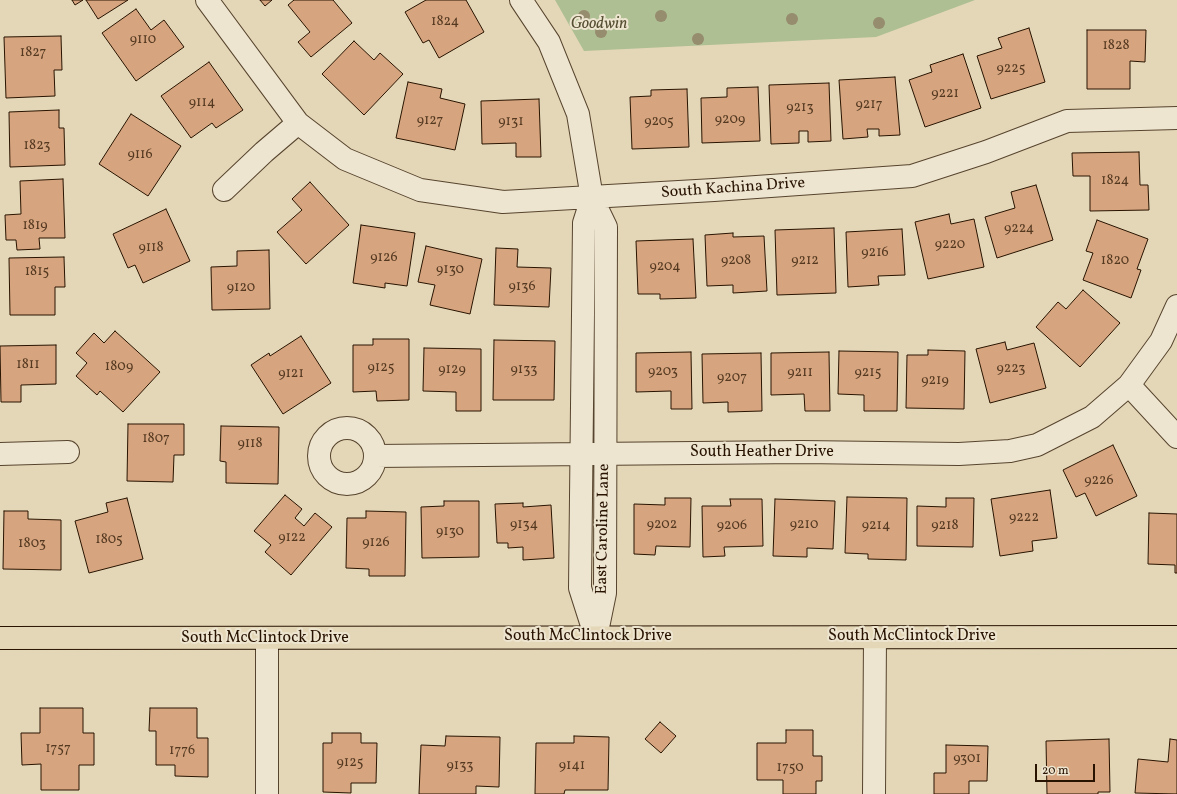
<!DOCTYPE html>
<style>
body{margin:0}
#map{position:relative;width:1177px;height:794px;overflow:hidden;background:#e4d7b7;font-family:Vollkorn,serif}
canvas{display:block}
.scale{position:absolute;left:1035px;top:764px;width:60px;height:18px;box-sizing:border-box;border:2px solid #281300;border-top:0;padding-left:5px;font-size:12px;line-height:14px;white-space:nowrap;color:#281300;-webkit-text-stroke:3px #ede5d0;paint-order:stroke}
</style>
<div id="map">
<canvas width="1177" height="794"></canvas>
<div class="scale">20 m</div>
</div>
<script>
const g = document.querySelector('canvas').getContext('2d');
g.lineJoin = 'round';
function fill(path, color) {
  g.fillStyle = color;
  g.fill(path, 'evenodd');
}
function shape(rows) {
  const path = new Path2D();
  for (const r of rows) {
    if (r.length === 3) {
      path.moveTo(r[0] + r[2], r[1]);
      path.arc(r[0], r[1], r[2], 0, 2 * Math.PI);
      continue;
    }
    path.moveTo(r[0], r[1]);
    for (let i = 2; i < r.length; i += 2) path.lineTo(r[i], r[i + 1]);
  }
  return path;
}
function trace(path, color, width, dash) {
  g.strokeStyle = color;
  g.lineWidth = width;
  g.lineCap = dash ? 'butt' : 'round';
  g.setLineDash(dash || []);
  g.stroke(path);
}
function label(font, color, halo, rows, align = 'center') {
  g.font = font + ' Vollkorn,serif';
  g.lineWidth = 4;
  g.setLineDash([]);
  g.textBaseline = 'middle';
  g.strokeStyle = halo;
  g.fillStyle = color;
  for (const [text, x, y, turn = 0] of rows) {
    g.save();
    g.translate(x, y);
    g.rotate((+turn || 0) * Math.PI / 180);
    g.textAlign = isNaN(turn) ? turn : align;
    if (halo) g.strokeText(text, 0, 0);
    g.fillText(text, 0, 0);
    g.restore();
  }
}
fill(shape([
 [555,0,975,0,876,37,584,51]
]), '#aebf93');
const building = shape([
 [72,0,83,0,75,5,72,0],
 [86,0,128,0,98,19,86,0],
 [260,0,272,0,265,6,260,0],
 [294,0,333,0,352,23,311,57,298,42,310,32,288,5,294,0],
 [426,0,466,0,484,32,439,58,429,40,423,43,405,12,426,0],
 [136,9,151,30,164,20,184,47,136,81,102,33,136,9],
 [1029,28,1045,82,991,99,977,56,1002,48,998,38,1029,28],
 [1087,30,1146,30,1145,62,1130,61,1130,89,1087,89,1087,30],
 [61,36,62,70,54,70,55,96,6,98,4,37,61,36],
 [354,41,374,60,380,53,403,74,364,115,322,74,354,41],
 [963,54,981,108,925,127,909,80,932,72,930,65,963,54],
 [209,62,243,110,216,128,212,123,191,138,161,96,209,62],
 [895,77,900,135,879,136,879,129,867,129,868,137,843,139,839,80,895,77],
 [408,82,442,89,440,98,465,104,455,150,396,138,408,82],
 [829,83,831,141,808,142,808,131,799,131,799,143,771,144,769,85,829,83],
 [758,87,760,141,702,143,701,98,727,97,727,88,758,87],
 [687,89,689,147,632,149,630,97,651,96,651,90,687,89],
 [539,99,541,157,516,157,516,143,482,144,481,101,539,99],
 [59,110,59,128,64,128,65,165,10,167,9,112,59,110],
 [131,114,181,146,148,196,99,164,131,114],
 [1139,152,1140,185,1148,185,1149,210,1090,211,1090,176,1073,176,1072,153,1139,152],
 [63,179,65,238,39,238,40,249,17,250,16,240,6,240,5,215,21,214,20,181,63,179],
 [310,182,349,225,306,264,277,232,302,210,292,199,310,182],
 [1036,185,1053,240,997,258,985,217,1015,208,1011,192,1036,185],
 [166,209,190,261,143,283,135,265,128,268,113,234,166,209],
 [949,214,951,224,974,219,984,267,928,279,915,222,949,214],
 [1097,220,1148,239,1137,269,1141,270,1131,298,1083,280,1093,253,1086,251,1097,220],
 [361,225,415,233,407,286,385,283,385,288,353,283,361,225],
 [834,228,836,293,777,295,775,230,834,228],
 [902,229,905,275,878,276,879,285,848,287,846,232,902,229],
 [733,233,733,237,764,236,767,291,733,293,733,285,707,286,705,235,733,233],
 [693,239,696,298,660,299,660,294,638,294,636,241,693,239],
 [426,246,482,259,470,314,430,305,435,285,418,282,426,246],
 [496,248,518,249,517,267,551,268,549,307,494,305,496,248],
 [269,250,270,309,212,310,211,267,237,266,237,251,269,250],
 [64,257,65,287,55,287,55,315,10,315,9,258,64,257],
 [1083,290,1120,323,1080,367,1036,327,1058,302,1066,309,1083,290],
 [115,331,160,372,123,412,100,391,97,395,76,376,87,363,76,353,94,333,104,343,115,331],
 [301,336,331,383,283,414,251,365,269,353,270,356,301,336],
 [373,339,409,339,409,400,377,401,376,391,353,392,353,345,373,345,373,339],
 [494,340,555,341,554,400,493,400,494,340],
 [1005,342,1007,350,1034,343,1046,388,990,403,976,349,1005,342],
 [56,345,56,384,21,385,21,402,1,402,0,346,56,345],
 [424,348,481,349,481,411,456,411,456,392,423,391,424,348],
 [928,350,965,351,964,409,906,408,907,355,928,355,928,350],
 [839,351,898,352,897,411,864,411,864,395,838,394,839,351],
 [691,352,692,409,671,409,671,391,636,392,636,353,691,352],
 [829,352,830,411,805,411,804,394,771,395,771,353,829,352],
 [761,353,762,411,728,412,728,402,703,403,702,354,761,353],
 [128,424,184,424,184,455,174,455,173,482,127,481,128,424],
 [221,426,279,427,278,484,226,483,226,462,220,461,221,426],
 [1113,445,1137,496,1096,516,1085,493,1076,497,1063,470,1113,445],
 [1050,490,1057,538,1032,541,1033,551,1000,556,991,499,1050,490],
 [285,495,302,509,295,518,304,526,315,513,332,527,291,575,265,552,271,545,254,531,285,495],
 [847,497,907,498,906,560,868,559,868,554,845,553,847,497],
 [127,498,143,559,89,573,75,521,108,512,106,503,127,498],
 [665,498,691,498,690,547,656,546,655,555,634,554,634,504,665,505,665,498],
 [946,498,974,498,973,547,917,546,917,506,946,507,946,498],
 [730,499,762,499,763,546,724,547,725,556,703,557,702,506,731,506,730,499],
 [775,499,835,501,833,549,807,548,807,557,773,556,775,499],
 [444,501,479,501,479,557,422,558,421,507,444,506,444,501],
 [523,503,523,507,551,505,554,558,523,560,523,547,508,548,508,543,497,543,495,504,523,503],
 [4,511,28,511,28,519,61,520,61,570,3,569,4,511],
 [366,511,406,512,405,576,369,576,369,569,346,568,347,518,366,518,366,511],
 [1149,513,1177,514,1177,573,1175,573,1175,565,1148,564,1149,513],
 [40,708,83,708,83,733,94,733,94,765,79,765,79,790,41,790,41,764,22,765,21,733,40,733,40,708],
 [150,708,197,708,197,738,208,738,208,777,175,776,175,765,156,765,156,731,149,731,150,708],
 [660,722,676,736,661,753,645,739,660,722],
 [786,730,813,730,813,756,822,756,822,781,816,781,816,794,783,794,783,780,757,780,757,743,786,743,786,730],
 [332,733,361,733,361,743,377,743,376,783,351,783,351,793,323,792,323,743,332,743,332,733],
 [446,736,500,737,499,787,476,786,476,794,419,794,421,745,445,746,446,736],
 [574,736,609,737,608,790,565,790,564,794,535,794,536,743,574,743,574,736],
 [1109,739,1110,792,1098,792,1098,794,1047,794,1046,741,1109,739],
 [1170,739,1177,740,1177,794,1135,793,1138,759,1168,762,1170,739],
 [946,745,988,746,987,781,969,781,969,794,934,794,934,773,946,773,946,745]
]);
fill(building, '#d6a57f');
trace(building, '#281300', 1);
const minor = shape([
 [207,0,298,123,345,159,420,190,503,202,714,190,912,176,986,152,1067,121,1177,118],
 [521,0,549,42,578,114,592,198,606,227,605,593,596,637],
 [224,190,264,152,298,123],
 [592,198,584,223,580,588,595,635],
 [1129,385,1177,437],
 [347,456,28],
 [0,454,68,452],
 [375,456,802,452,959,454,1010,451,1037,445,1092,417,1129,385,1161,341,1177,306],
 [267,639,267,794],
 [874,794,875,637]
]);
const major = shape([
 [0,638,1177,637]
]);
trace(minor, '#57442e', 24);
trace(major, '#281300', 24);
trace(minor, '#ede5d0', 22);
trace(major, '#e4d7b7', 22);
g.fillStyle = '#968c6e';
for (const [x, y] of [
 [584,16],
 [661,16],
 [792,19],
 [879,23],
 [601,32],
 [698,39]
]) {
  g.beginPath();
  g.arc(x, y, 6, 0, 2 * Math.PI);
  g.fill();
}
label('14px', '#543820', null, [
 ["1824",445,22],
 ["9110",143,40],
 ["1828",1116,46],
 ["1827",33,53],
 ["9225",1011,69],
 ["9221",945,94],
 ["9114",202,103],
 ["9217",869,105],
 ["9213",800,108],
 ["9209",730,120],
 ["9127",430,121],
 ["9131",511,122],
 ["9205",659,122],
 ["1823",37,146],
 ["9116",140,155],
 ["1824",1115,181],
 ["1819",35,226],
 ["9224",1019,229],
 ["9220",950,245],
 ["9118",151,248],
 ["9216",875,253],
 ["9126",384,258],
 ["9208",736,261],
 ["9212",805,261],
 ["1820",1115,261],
 ["9204",665,267],
 ["9130",450,270],
 ["1815",37,272],
 ["9136",522,287],
 ["9120",241,288],
 ["1811",28,365],
 ["1809",119,367],
 ["9125",381,368],
 ["9223",1011,369],
 ["9129",452,370],
 ["9133",524,370],
 ["9203",663,372],
 ["9211",800,373],
 ["9215",868,373],
 ["9121",291,374],
 ["9207",732,378],
 ["9219",935,381],
 ["1807",156,439],
 ["9118",250,444],
 ["9226",1099,481],
 ["9222",1024,518],
 ["9134",524,525],
 ["9202",662,525],
 ["9210",804,525],
 ["9206",732,526],
 ["9214",876,526],
 ["9218",945,526],
 ["9130",450,532],
 ["9122",292,538],
 ["1805",109,540],
 ["9126",376,543],
 ["1803",32,544],
 ["1757",58,749],
 ["1776",182,751],
 ["9301",967,759],
 ["9125",350,763],
 ["9133",460,766],
 ["9141",572,766],
 ["1750",790,768]
]);
label('italic 16px', '#574f33', '#ede5d0', [
 ["Goodwin",599,25]
]);
label('16px', '#281300', '#ede5d0', [
 ["South Kachina Drive",733,189,-4],
 ["South Heather Drive",762,453],
 ["East Caroline Lane",604,529,-89],
 ["South McClintock Drive",588,637],
 ["South McClintock Drive",912,637],
 ["South McClintock Drive",265,639]
]);
</script>
